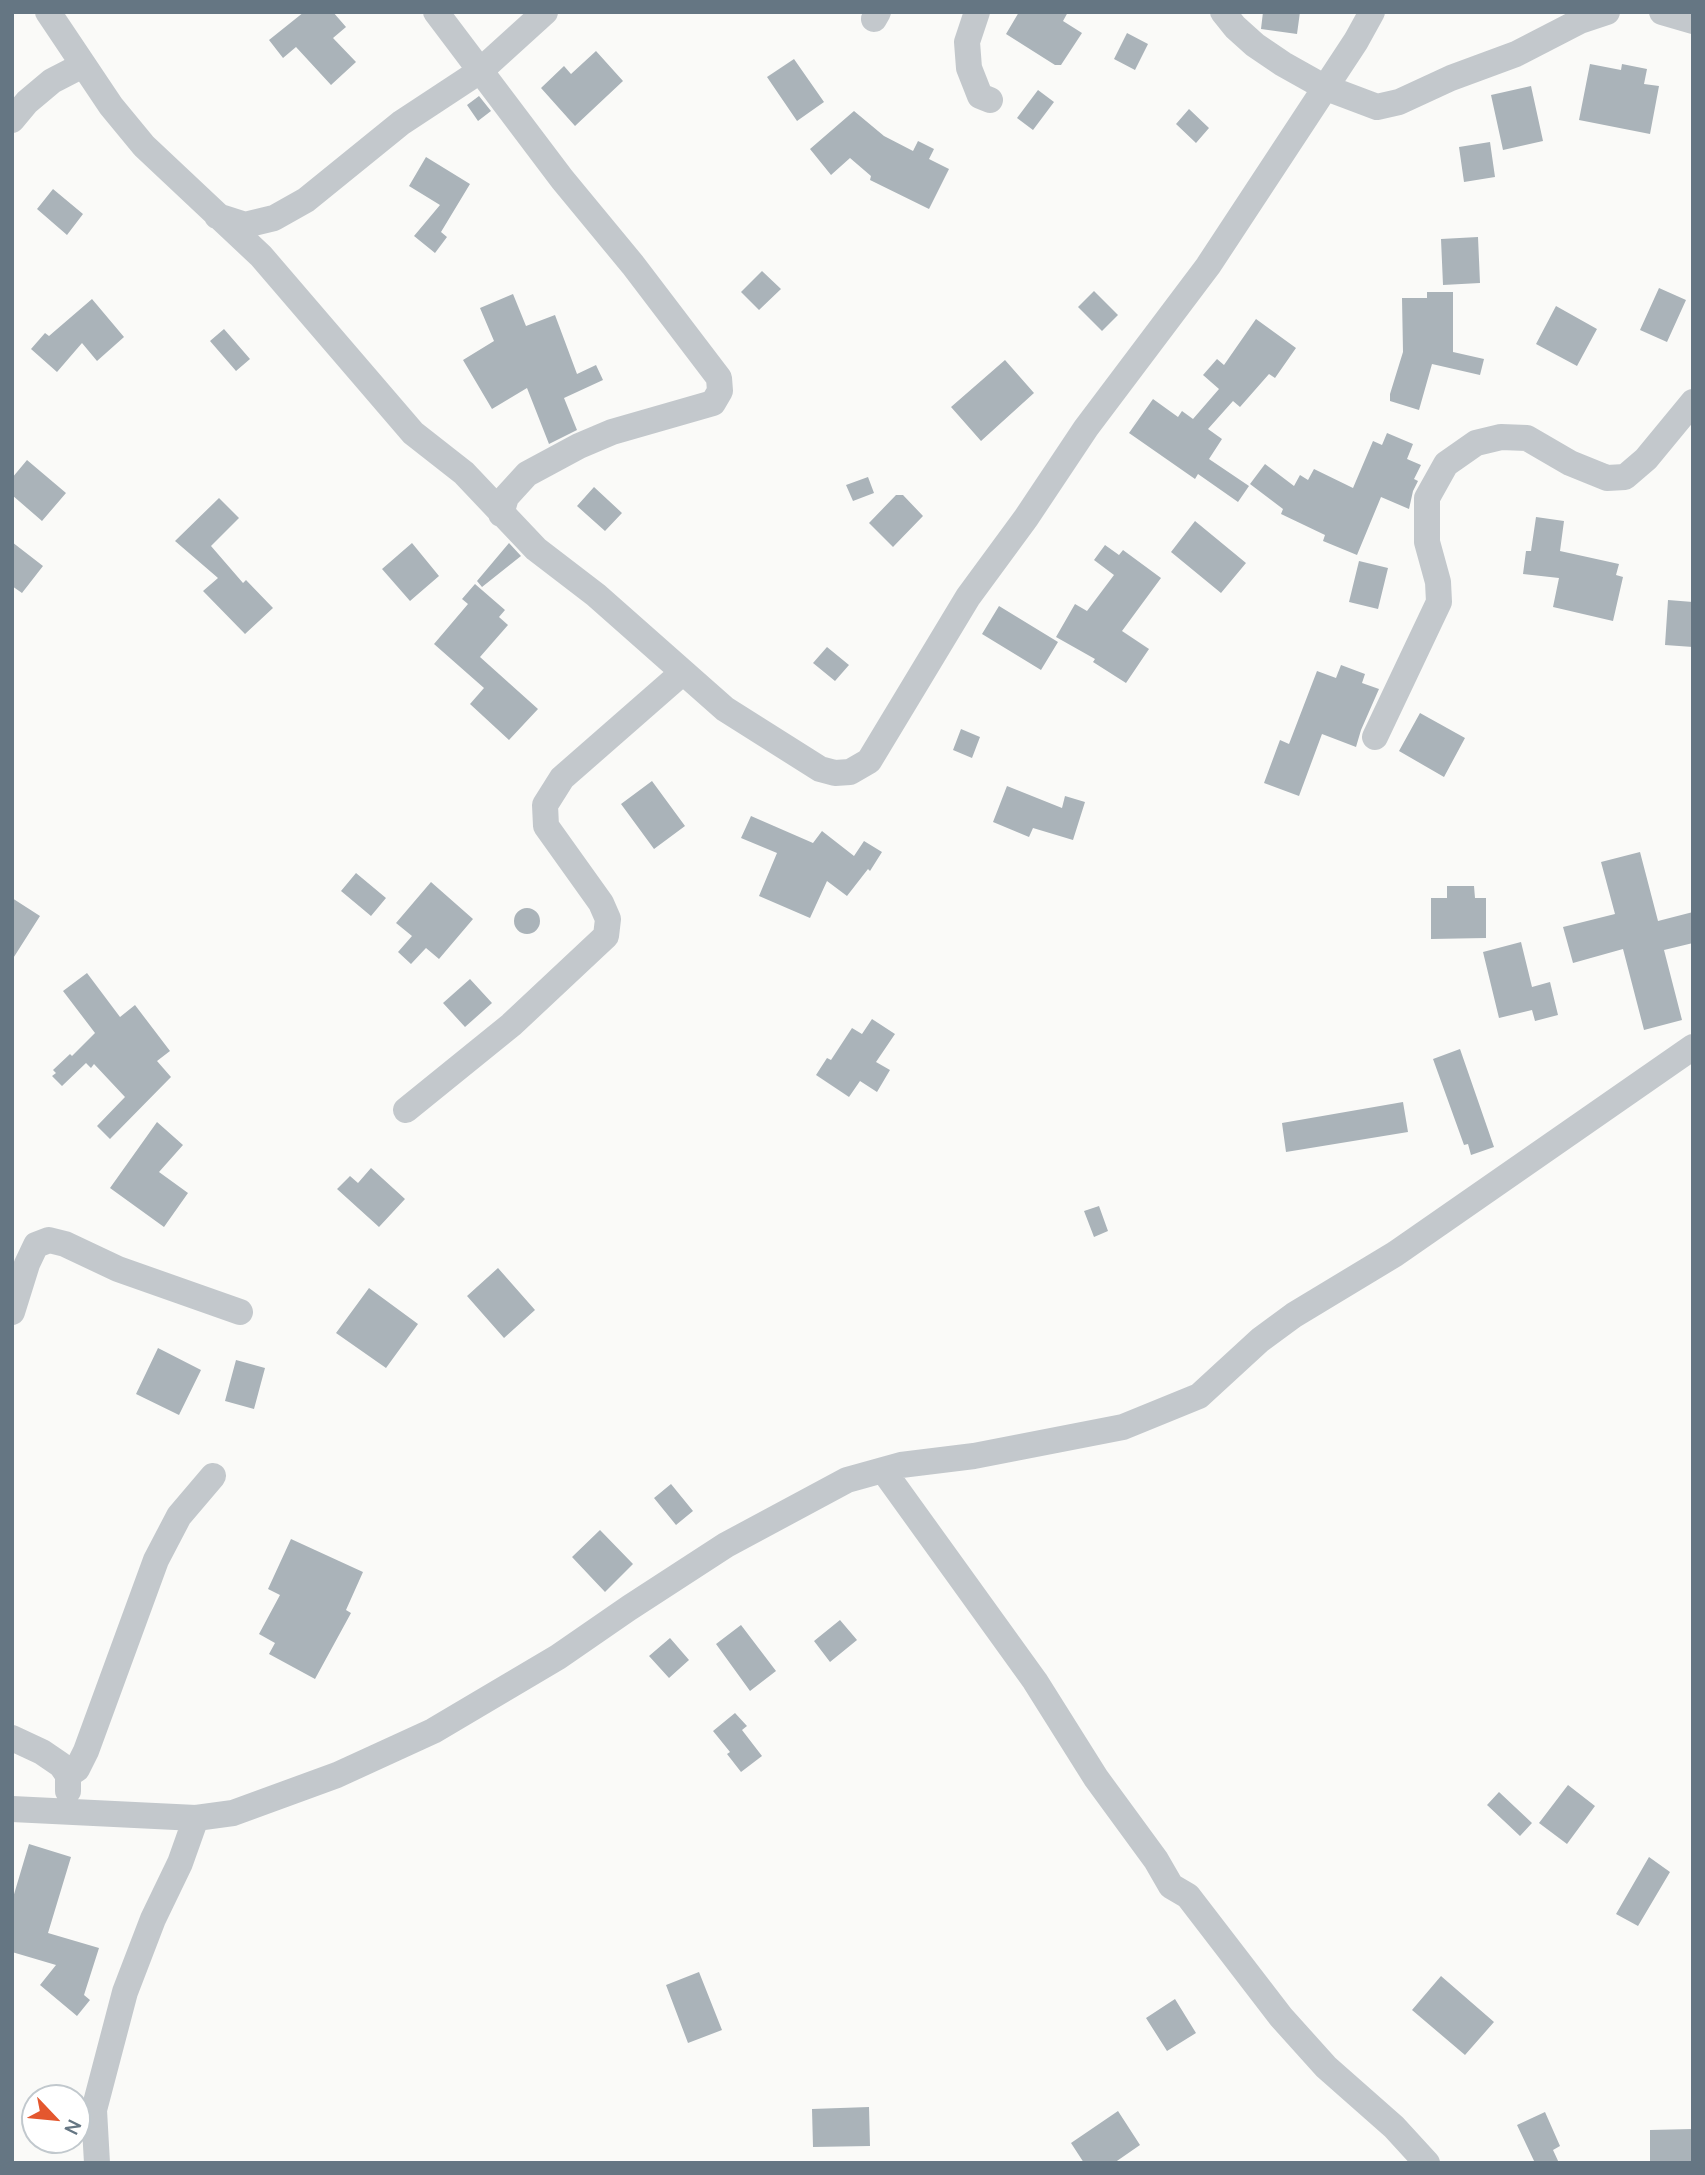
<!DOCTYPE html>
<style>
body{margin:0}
#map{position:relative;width:1705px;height:2175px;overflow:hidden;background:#fafaf8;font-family:Manrope,sans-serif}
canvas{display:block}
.frame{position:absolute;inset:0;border:14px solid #657683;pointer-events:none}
.north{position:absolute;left:21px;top:2084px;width:70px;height:70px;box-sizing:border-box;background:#fff;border:2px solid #c1c8cd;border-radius:50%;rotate:116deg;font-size:19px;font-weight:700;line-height:28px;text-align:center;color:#657683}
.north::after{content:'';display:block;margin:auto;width:24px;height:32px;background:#e4572e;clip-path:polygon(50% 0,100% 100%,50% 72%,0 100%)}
</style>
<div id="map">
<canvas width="1705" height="2175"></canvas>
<div class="frame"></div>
<div class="north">N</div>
</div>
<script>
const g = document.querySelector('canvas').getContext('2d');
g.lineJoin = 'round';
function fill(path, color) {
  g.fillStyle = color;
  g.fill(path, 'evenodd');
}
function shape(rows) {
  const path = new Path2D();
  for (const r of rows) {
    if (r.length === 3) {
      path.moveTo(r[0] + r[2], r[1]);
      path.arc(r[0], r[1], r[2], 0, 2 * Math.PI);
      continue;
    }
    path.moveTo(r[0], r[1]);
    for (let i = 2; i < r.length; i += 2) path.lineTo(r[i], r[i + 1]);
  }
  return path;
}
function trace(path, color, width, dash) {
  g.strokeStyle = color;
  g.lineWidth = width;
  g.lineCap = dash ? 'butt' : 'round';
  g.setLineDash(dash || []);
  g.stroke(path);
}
fill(shape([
 [304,12,333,12,346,27,333,38,356,62,331,85,296,47,283,58,269,40],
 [1019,12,1068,12,1063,21,1082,33,1061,65,1055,65,1006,34],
 [1263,12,1300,12,1297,34,1261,29],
 [1127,33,1148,44,1135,70,1114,59],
 [596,51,623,81,575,126,541,88,564,66,571,74],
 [794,59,824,102,797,121,767,77],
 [1590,64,1621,70,1622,64,1647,69,1644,84,1659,86,1650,134,1579,120],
 [1531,86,1543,141,1503,150,1491,95],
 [1038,90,1054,102,1033,130,1017,118],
 [479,96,491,111,478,121,467,105],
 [1189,109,1209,128,1196,143,1176,124],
 [854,111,884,136,913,151,918,141,934,149,929,159,949,169,929,209,870,180,871,176,850,158,831,175,810,149],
 [1490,142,1495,177,1464,182,1459,147],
 [426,157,470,184,441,232,447,237,435,253,414,236,440,205,409,186],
 [53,189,83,214,67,235,37,209],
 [1478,237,1480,283,1443,285,1441,239],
 [762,271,781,289,759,310,741,292],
 [1659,288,1686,300,1667,342,1640,330],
 [1094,291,1118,315,1102,331,1078,307],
 [1427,292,1453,292,1453,352,1484,359,1480,375,1432,364,1419,410,1390,401,1390,394,1403,352,1402,298,1427,298],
 [513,294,526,326,555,315,577,374,596,365,603,380,564,398,577,430,549,444,527,388,492,409,463,360,494,341,480,308],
 [92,299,124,337,97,361,82,343,57,372,31,349,45,333,49,336],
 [1556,306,1597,329,1577,366,1536,344],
 [1256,319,1296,348,1275,378,1269,374,1240,407,1233,401,1208,429,1222,439,1209,459,1249,486,1238,502,1198,474,1195,479,1129,433,1153,399,1178,417,1182,411,1193,419,1219,389,1203,375,1217,359,1224,365],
 [224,329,250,359,236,371,210,341],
 [1005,360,1034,393,981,441,951,407],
 [1387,433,1413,444,1407,459,1421,465,1414,479,1418,481,1413,491,1409,509,1381,497,1357,555,1323,541,1325,535,1281,514,1283,509,1250,484,1265,464,1294,486,1300,475,1308,480,1314,469,1353,488,1373,441,1382,445],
 [27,460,66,493,42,521,12,495,12,478],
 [868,477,874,493,853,501,846,485],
 [594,487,622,513,605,531,577,506],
 [896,495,903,495,923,516,893,547,869,523],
 [219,498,239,518,211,546,243,583,246,580,273,608,245,634,203,591,218,578,175,541],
 [1536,517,1564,521,1560,551,1619,564,1616,575,1623,577,1613,621,1553,607,1559,578,1523,574,1526,551,1531,551],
 [1195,521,1246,563,1221,593,1171,552],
 [12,542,43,566,22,593,12,586],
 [412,543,439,576,410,601,382,569],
 [509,543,521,556,482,587,477,581],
 [1105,545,1119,555,1123,550,1161,578,1122,631,1149,649,1126,683,1093,662,1095,659,1056,637,1075,604,1087,611,1114,575,1094,560],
 [1359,561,1388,568,1378,609,1349,602],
 [475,584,505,610,499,617,508,625,480,657,538,709,509,740,470,704,484,688,434,644,468,604,462,599],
 [1668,600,1693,602,1693,647,1665,645],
 [999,606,1058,642,1041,670,982,634],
 [827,647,849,665,835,681,813,663],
 [1341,665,1365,674,1362,683,1379,689,1361,730,1356,747,1322,734,1299,796,1264,783,1280,740,1289,744,1317,671,1336,678],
 [1420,713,1465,738,1444,777,1399,751],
 [961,729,980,737,972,758,953,750],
 [652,781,685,826,654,849,621,804],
 [1007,786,1062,808,1065,796,1085,802,1073,840,1033,828,1029,837,993,822],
 [751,816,813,843,822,831,854,856,864,841,882,852,870,871,868,869,847,896,827,881,810,918,759,896,777,853,741,838],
 [1640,852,1658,921,1693,912,1693,943,1664,950,1682,1020,1644,1030,1623,949,1573,963,1563,927,1615,914,1601,862],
 [356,873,386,898,371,916,341,891],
 [431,882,473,919,439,959,426,948,411,964,398,952,412,936,396,923],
 [1447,886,1474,886,1475,898,1486,898,1486,938,1431,939,1431,898,1447,898],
 [12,898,40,916,12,960],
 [527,921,13],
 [1521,942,1532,987,1550,982,1558,1015,1535,1021,1532,1010,1499,1018,1483,952],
 [87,973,120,1017,135,1005,170,1051,157,1061,171,1077,110,1139,97,1126,125,1097,94,1064,91,1068,86,1063,62,1086,52,1076,56,1073,53,1070,70,1054,72,1056,95,1033,63,991],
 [470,979,492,1003,465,1027,443,1003],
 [872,1019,895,1034,876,1062,890,1070,877,1092,860,1081,849,1097,816,1075,827,1058,831,1060,852,1028,862,1034],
 [1460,1049,1494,1147,1471,1155,1468,1144,1464,1145,1433,1059],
 [1403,1102,1408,1132,1286,1152,1282,1123],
 [157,1122,183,1145,159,1172,188,1193,164,1227,110,1188],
 [371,1168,405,1199,379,1227,337,1189,350,1176,358,1183],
 [1099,1206,1108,1231,1094,1237,1084,1211],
 [498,1268,535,1310,504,1338,467,1296],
 [369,1288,418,1324,386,1368,336,1333],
 [158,1348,201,1370,179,1415,136,1394],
 [236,1360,265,1368,254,1409,225,1401],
 [671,1484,693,1511,676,1525,654,1498],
 [600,1530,633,1564,605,1592,572,1557],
 [291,1539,363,1572,346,1610,351,1613,315,1679,269,1654,275,1643,259,1634,280,1595,268,1589],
 [840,1620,857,1640,830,1662,814,1641],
 [741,1625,776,1671,750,1691,716,1644],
 [670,1638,689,1660,669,1678,649,1656],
 [735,1713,747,1726,742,1730,762,1756,741,1772,727,1754,730,1752,713,1731],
 [1568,1785,1595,1806,1567,1844,1539,1823],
 [1499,1792,1532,1823,1520,1836,1487,1805],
 [29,1844,71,1857,48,1933,99,1948,84,1995,90,2000,77,2016,40,1985,56,1965,12,1952,12,1901],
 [1649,1857,1670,1872,1638,1926,1616,1914],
 [699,1972,722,2030,688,2043,666,1985],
 [1441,1976,1494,2022,1465,2055,1412,2010],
 [1175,1999,1196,2033,1167,2051,1146,2018],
 [869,2107,870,2146,813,2147,812,2109],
 [1118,2111,1140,2145,1114,2163,1084,2163,1071,2143],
 [1545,2112,1560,2146,1553,2150,1559,2163,1535,2163,1517,2125],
 [1693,2129,1693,2163,1650,2163,1650,2130]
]), '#aab3b9');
trace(shape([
 [48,12,111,106,144,146,261,256,413,433,464,473,536,549,596,595,725,709,820,769,835,773,850,772,869,761,968,597,1026,518,1086,428,1208,266,1356,41,1372,12],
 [436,12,562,179,633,265,719,378,720,391,713,403,612,432,579,446,527,474,506,497,501,514],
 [977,12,967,42,969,68,980,96,990,100],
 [1223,12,1235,27,1255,45,1283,64,1324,87,1377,107,1399,102,1451,78,1516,54,1580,21,1607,12],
 [1662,12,1693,21],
 [874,19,878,12],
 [12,120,27,102,52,81,83,65],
 [217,216,245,225,274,218,306,200,401,123,480,71,545,12],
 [1375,737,1439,602,1438,582,1427,542,1427,498,1446,464,1476,443,1501,437,1527,438,1570,463,1607,478,1625,477,1646,459,1693,402],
 [406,1110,511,1025,606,936,608,919,601,903,546,826,545,805,562,778,682,673],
 [12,1312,27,1264,36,1245,49,1240,65,1244,118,1269,240,1312],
 [883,1470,1035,1681,1096,1778,1156,1860,1171,1886,1188,1896,1281,2017,1326,2067,1394,2127,1427,2163],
 [12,1738,42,1752,61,1765,68,1775,68,1791],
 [68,1775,77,1769,86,1751,156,1560,179,1516,213,1476],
 [12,1809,196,1818,233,1813,337,1775,433,1731,558,1657,629,1608,726,1545,847,1480,901,1465,974,1456,1123,1427,1199,1396,1260,1340,1294,1315,1395,1254,1693,1047],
 [97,2163,94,2110,125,1992,153,1919,180,1863,196,1818]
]), '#c3c8cc', 26);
</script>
